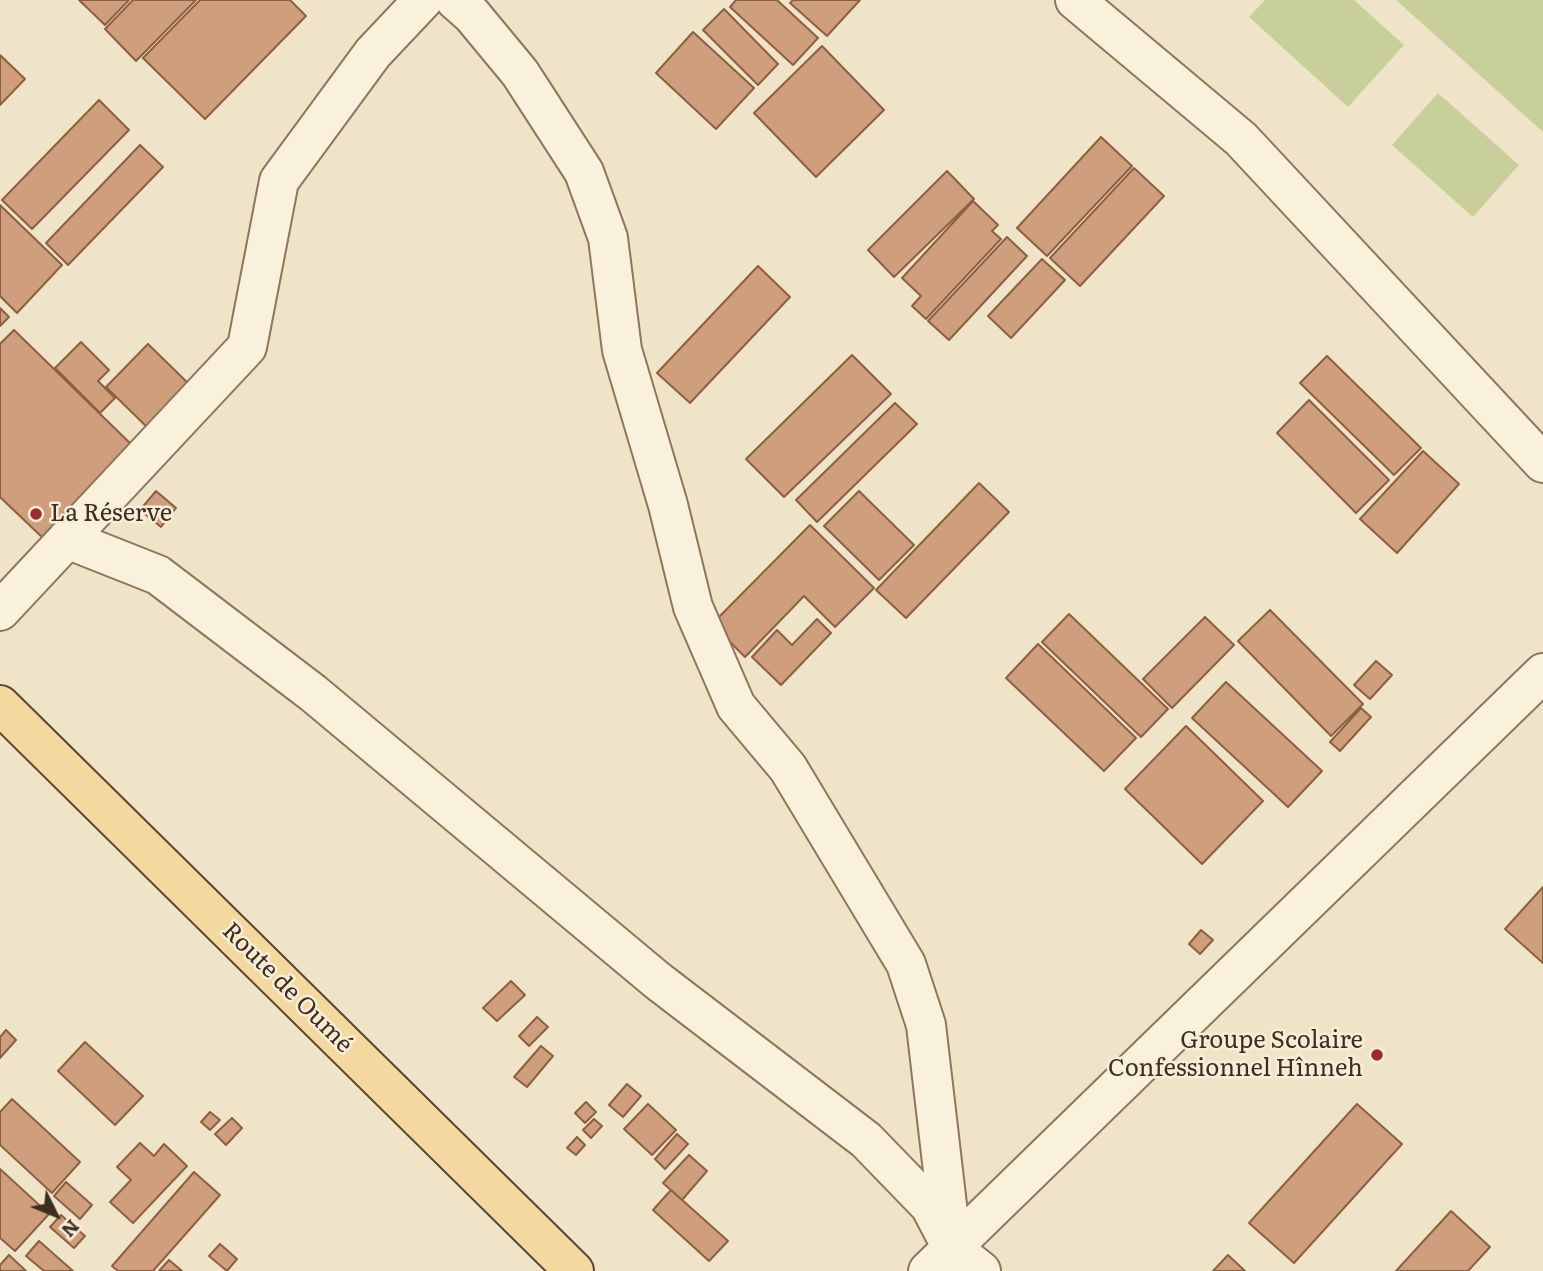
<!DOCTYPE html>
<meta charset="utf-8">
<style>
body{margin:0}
#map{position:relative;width:1543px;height:1271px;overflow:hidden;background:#f0e4c8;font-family:Literata,serif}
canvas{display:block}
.north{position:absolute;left:21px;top:1180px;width:70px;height:70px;-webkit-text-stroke:5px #f7eed8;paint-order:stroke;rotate:133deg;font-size:19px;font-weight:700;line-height:28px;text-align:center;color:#3d2e20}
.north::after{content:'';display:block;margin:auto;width:24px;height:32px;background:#3d2e20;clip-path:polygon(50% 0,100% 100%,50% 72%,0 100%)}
</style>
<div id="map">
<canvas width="1543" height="1271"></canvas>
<div class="north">N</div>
</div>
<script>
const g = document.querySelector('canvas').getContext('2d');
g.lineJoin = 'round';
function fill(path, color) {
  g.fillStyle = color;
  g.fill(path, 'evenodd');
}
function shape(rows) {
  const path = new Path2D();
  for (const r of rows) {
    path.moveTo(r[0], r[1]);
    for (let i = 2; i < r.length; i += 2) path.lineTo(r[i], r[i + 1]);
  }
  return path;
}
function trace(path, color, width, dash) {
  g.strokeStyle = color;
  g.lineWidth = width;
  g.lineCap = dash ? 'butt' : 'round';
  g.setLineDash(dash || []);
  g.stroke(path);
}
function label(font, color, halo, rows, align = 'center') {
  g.font = font + ' Literata,serif';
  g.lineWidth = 5;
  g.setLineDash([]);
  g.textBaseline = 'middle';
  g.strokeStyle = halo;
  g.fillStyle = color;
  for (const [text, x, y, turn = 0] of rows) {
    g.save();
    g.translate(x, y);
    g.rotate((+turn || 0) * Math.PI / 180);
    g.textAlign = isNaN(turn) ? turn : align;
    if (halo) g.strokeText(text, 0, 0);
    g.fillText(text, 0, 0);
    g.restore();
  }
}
fill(shape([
 [1265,0,1354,0,1404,45,1348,107,1249,17],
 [1396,0,1543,0,1543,132],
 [1438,93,1519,165,1473,217,1392,145]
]), '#c9cf9b');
const building = shape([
 [79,0,129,0,105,25,79,0],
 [133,0,196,0,136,61,105,29,133,0],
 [200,0,290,0,306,16,205,119,143,58,200,0],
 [736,0,777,0,818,38,793,65,730,7,736,0],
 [793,0,860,0,827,36,790,3,793,0],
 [724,9,778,64,758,85,703,30,724,9],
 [693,32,754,88,716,129,656,73,693,32],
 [822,46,884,110,816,177,754,113,822,46],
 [0,55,25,79,0,105,0,55],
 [99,100,129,130,32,229,2,200,99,100],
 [1101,137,1132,166,1047,256,1017,228,1101,137],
 [140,145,163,167,68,265,46,243,140,145],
 [1134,168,1164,196,1080,286,1050,258,1134,168],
 [947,171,974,199,894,277,868,250,947,171],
 [973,201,998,225,992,231,1001,239,926,319,912,306,921,296,902,278,973,201],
 [0,205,62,265,17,313,0,296,0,205],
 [1007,237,1027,256,949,340,928,321,1007,237],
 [1042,259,1065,280,1011,338,988,316,1042,259],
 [758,266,790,297,690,403,657,373,758,266],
 [0,308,9,317,0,326,0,308],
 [14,330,135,448,45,540,0,497,0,344,14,330],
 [81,342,109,370,98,381,115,398,100,413,55,368,81,342],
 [148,344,194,389,152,432,106,387,148,344],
 [852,355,891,394,784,497,746,459,852,355],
 [1327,356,1421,448,1394,475,1300,383,1327,356],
 [1309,400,1389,480,1356,513,1277,433,1309,400],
 [895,403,917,424,817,522,796,500,895,403],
 [1423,451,1459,484,1397,553,1360,519,1423,451],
 [979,483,1009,512,906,618,876,590,979,483],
 [156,491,176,508,161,527,140,510,156,491],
 [859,491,914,545,879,580,824,526,859,491],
 [810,525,874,588,835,627,804,596,745,657,712,624,810,525],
 [1270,610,1363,704,1331,736,1238,641,1270,610],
 [1069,614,1168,709,1141,737,1042,642,1069,614],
 [1205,617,1234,645,1172,708,1143,679,1205,617],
 [817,619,831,633,781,685,752,657,777,630,792,645,817,619],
 [1038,644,1136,738,1104,771,1006,678,1038,644],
 [1376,661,1392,675,1370,699,1354,685,1376,661],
 [1226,682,1322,771,1288,807,1192,718,1226,682],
 [1361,708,1371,717,1340,751,1330,742,1361,708],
 [1186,726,1263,801,1202,864,1125,789,1186,726],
 [1543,887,1543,963,1505,929,1543,887],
 [1201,930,1213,940,1200,954,1189,944,1201,930],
 [511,981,525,995,497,1021,483,1008,511,981],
 [537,1017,548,1027,529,1046,519,1036,537,1017],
 [6,1030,16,1040,0,1058,0,1037,6,1030],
 [85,1042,143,1096,115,1125,58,1071,85,1042],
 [541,1046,553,1056,527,1087,514,1077,541,1046],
 [627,1084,641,1096,623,1117,609,1105,627,1084],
 [12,1099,80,1162,52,1193,0,1145,0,1112,12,1099],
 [586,1102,596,1112,585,1123,575,1113,586,1102],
 [648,1104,676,1130,652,1155,624,1129,648,1104],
 [1357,1104,1402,1144,1294,1263,1249,1223,1357,1104],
 [210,1112,220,1120,210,1130,201,1122,210,1112],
 [232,1118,242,1128,226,1145,215,1134,232,1118],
 [594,1119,602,1126,591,1138,583,1130,594,1119],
 [677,1134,688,1144,665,1169,655,1159,677,1134],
 [577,1137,585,1145,576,1155,567,1148,577,1137],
 [140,1143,154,1156,164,1144,187,1166,133,1223,110,1202,131,1180,117,1167,140,1143],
 [689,1155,707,1171,682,1200,663,1183,689,1155],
 [0,1169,49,1214,15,1251,0,1238,0,1169],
 [194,1172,220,1195,153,1271,118,1271,112,1266,194,1172],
 [66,1182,92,1205,80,1219,54,1196,66,1182],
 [671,1190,728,1241,709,1261,653,1210,671,1190],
 [1451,1211,1490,1247,1468,1271,1396,1271,1451,1211],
 [61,1215,85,1236,74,1248,50,1227,61,1215],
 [39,1241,73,1271,44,1271,26,1256,39,1241],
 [220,1244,237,1259,227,1271,209,1256,220,1244],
 [9,1255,26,1271,0,1271,0,1265,9,1255],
 [1228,1255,1245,1271,1213,1271,1228,1255],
 [169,1260,182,1271,159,1271,169,1260]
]);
fill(building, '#cf9f7d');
trace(building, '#8d5f41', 2);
const minor = shape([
 [455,0,472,15,520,73,584,172,608,238,622,350,668,505,693,607,736,706,788,768,906,964,926,1025,952,1248],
 [1075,0,1241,139,1543,463],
 [67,539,158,575,313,693,658,981,866,1140,930,1206,952,1248,981,1271],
 [0,611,247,347,279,181,373,53,423,0],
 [928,1271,1543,673]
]);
const major = shape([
 [0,705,574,1271]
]);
trace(minor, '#8d765c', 42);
trace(major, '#5b4430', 42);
trace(minor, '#faf1dc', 38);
trace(major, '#f3d9a0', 38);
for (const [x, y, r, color] of [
 [36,514,7,"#9e2a2b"],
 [1377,1055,7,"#9e2a2b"]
]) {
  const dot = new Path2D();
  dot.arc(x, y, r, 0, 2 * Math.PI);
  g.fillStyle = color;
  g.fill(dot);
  trace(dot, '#f7eed8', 2.5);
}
label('24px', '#3d2e20', '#f7eed8', [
 ["La Réserve",50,514],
 ["Groupe Scolaire",1363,1041,"right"],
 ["Confessionnel Hînneh",1363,1069,"right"]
], 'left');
label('24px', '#3d2e20', '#f7eed8', [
 ["Route de Oumé",287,988,45]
]);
</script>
